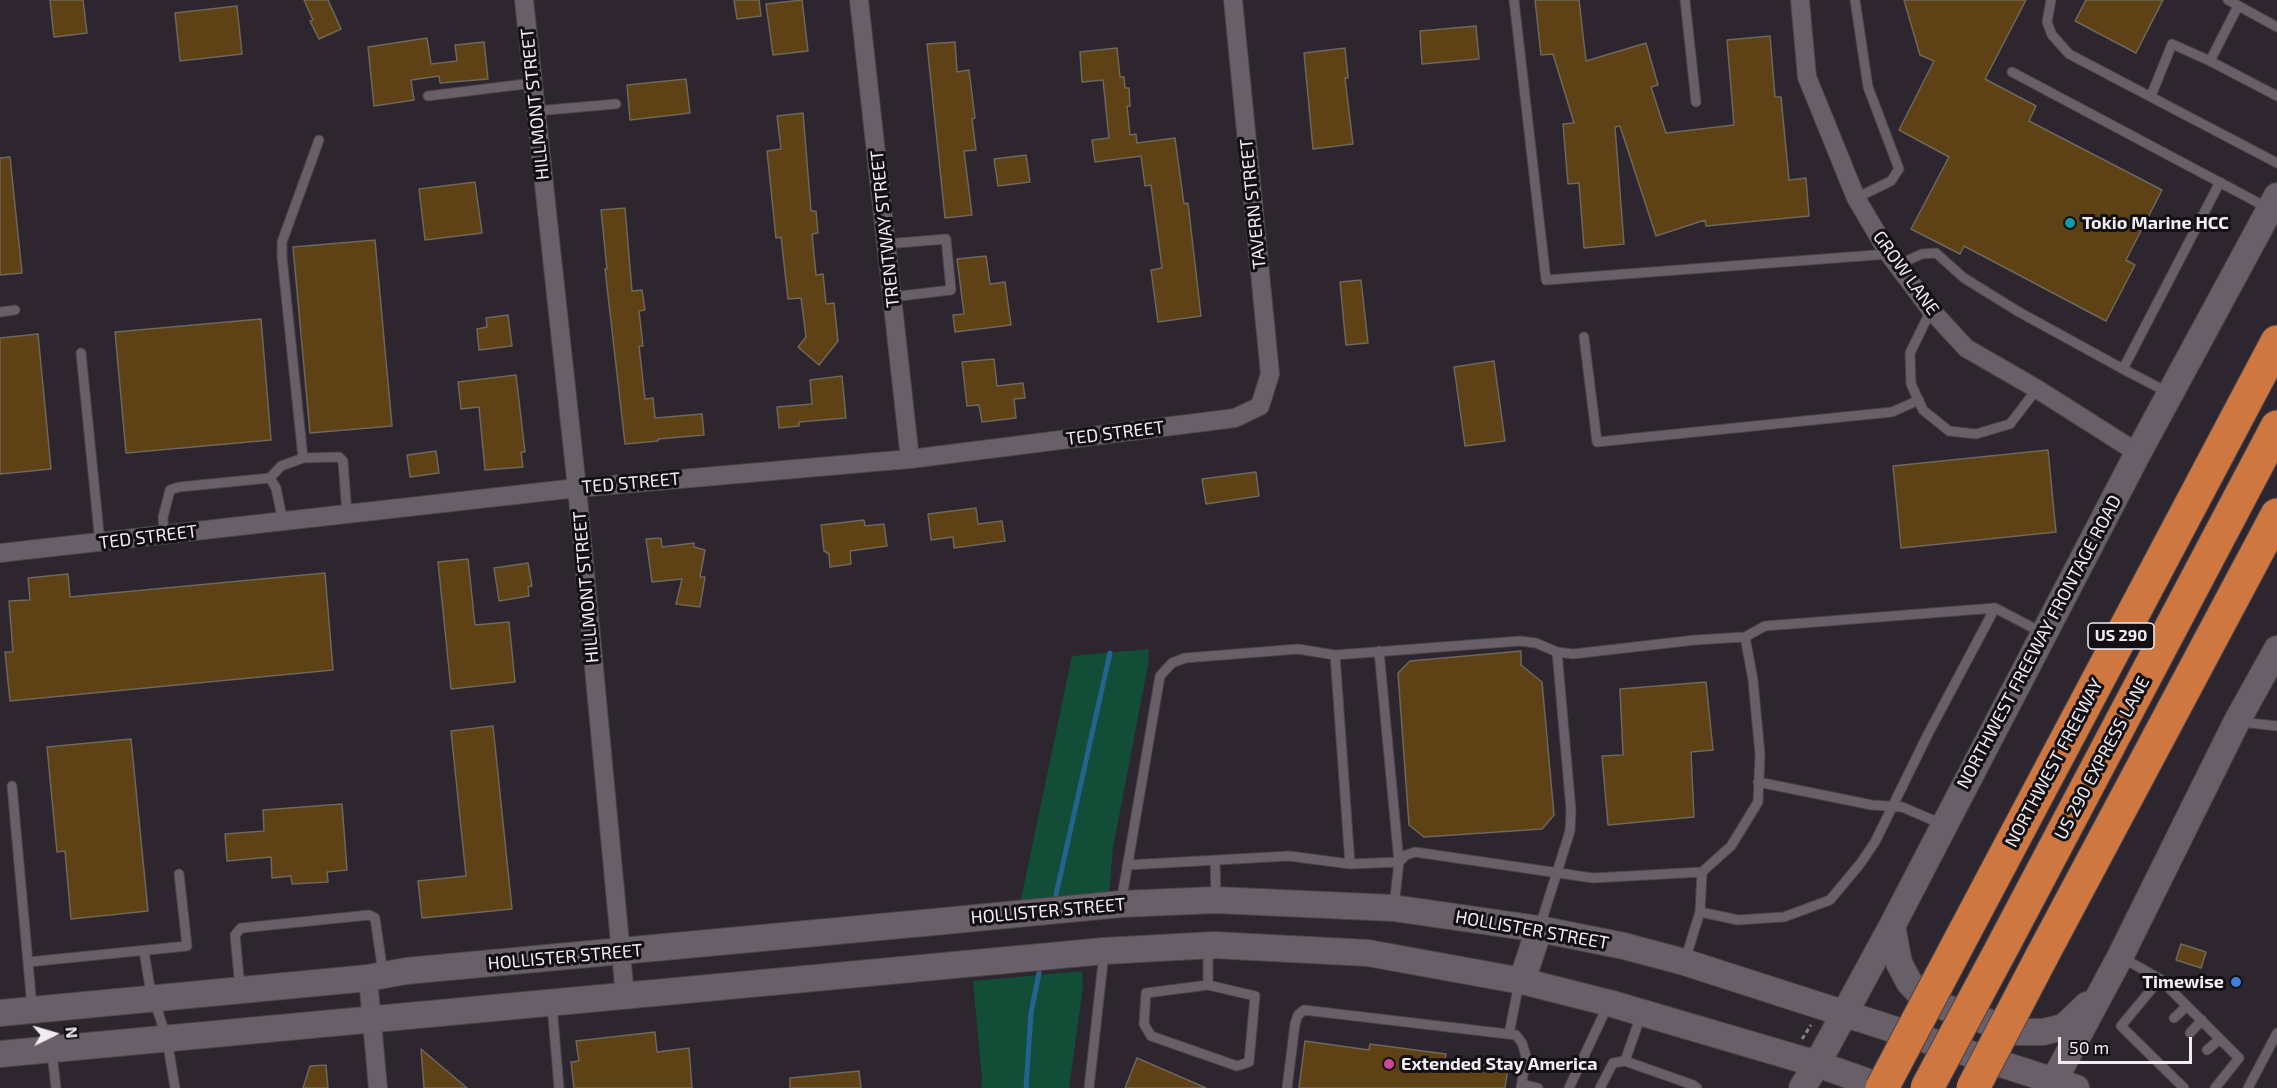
<!DOCTYPE html>
<style>
body{margin:0}
#map{position:relative;width:2277px;height:1088px;overflow:hidden;background:#2d262e;font-family:"Exo 2",sans-serif}
canvas{display:block}
.north{position:absolute;left:24px;top:1004px;width:60px;height:60px;-webkit-text-stroke:4px #131014;paint-order:stroke;rotate:85deg;font-size:16px;font-weight:700;line-height:24px;text-align:center;color:#f1ecf2}
.north::after{content:'';display:block;margin:auto;width:21px;height:27px;background:#f1ecf2;clip-path:polygon(50% 0,100% 100%,50% 72%,0 100%)}
.scale{position:absolute;left:2058px;top:1037px;width:134px;height:27px;box-sizing:border-box;border:3px solid #f1ecf2;border-top:0;padding-left:8px;font-size:18px;line-height:21px;white-space:nowrap;color:#f1ecf2;-webkit-text-stroke:4px #131014;paint-order:stroke}
</style>
<div id="map">
<canvas width="2277" height="1088"></canvas>
<div class="north">N</div>
<div class="scale">50 m</div>
</div>
<script>
const g = document.querySelector('canvas').getContext('2d');
g.lineJoin = 'round';
function fill(path, color) {
  g.fillStyle = color;
  g.fill(path, 'evenodd');
}
function shape(rows) {
  const path = new Path2D();
  for (const r of rows) {
    path.moveTo(r[0], r[1]);
    for (let i = 2; i < r.length; i += 2) path.lineTo(r[i], r[i + 1]);
  }
  return path;
}
function trace(path, color, width, dash) {
  g.strokeStyle = color;
  g.lineWidth = width;
  g.lineCap = dash ? 'butt' : 'round';
  g.setLineDash(dash || []);
  g.stroke(path);
}
function label(font, color, halo, rows, align = 'center') {
  g.font = font + ' "Exo 2",sans-serif';
  g.lineWidth = 6;
  g.setLineDash([]);
  g.textBaseline = 'middle';
  g.strokeStyle = halo;
  g.fillStyle = color;
  for (const [text, x, y, turn = 0] of rows) {
    g.save();
    g.translate(x, y);
    g.rotate((+turn || 0) * Math.PI / 180);
    g.textAlign = isNaN(turn) ? turn : align;
    if (halo) g.strokeText(text, 0, 0);
    g.fillText(text, 0, 0);
    g.restore();
  }
}
fill(shape([
 [1149,649,1148,665,1113,848,1109,895,1020,904,1072,656],
 [1082,971,1083,987,1069,1088,981,1088,982,1079,973,981]
]), '#124d38');
trace(shape([
 [1056,895,1110,653],
 [1026,1088,1031,1013,1039,973]
]), '#24638e', 5);
const building = shape([
 [50,0,83,0,87,33,54,37,50,0],
 [304,0,328,0,341,29,319,39,310,21,313,20,304,0],
 [734,0,759,0,761,16,737,19,734,0],
 [802,0,808,51,773,55,766,4,802,0],
 [1535,0,1579,0,1586,61,1646,43,1658,85,1651,87,1666,133,1734,125,1727,40,1770,36,1775,97,1781,97,1789,180,1806,178,1809,216,1706,226,1705,220,1656,236,1620,126,1615,127,1624,244,1584,248,1579,183,1568,184,1563,124,1574,123,1553,54,1541,55,1535,0],
 [1904,0,2026,0,1985,79,2036,106,2029,121,2162,190,2126,260,2135,265,2106,321,1964,246,1960,254,1911,229,1949,157,1899,130,1934,61,1920,55,1904,0],
 [2086,0,2163,0,2136,53,2075,21,2086,0],
 [237,6,242,54,180,61,175,13,237,6],
 [1476,26,1479,59,1422,64,1420,31,1476,26],
 [427,38,431,64,457,61,455,45,484,42,488,79,440,83,439,76,411,80,414,100,374,106,368,47,427,38],
 [955,42,957,72,969,70,975,118,972,119,976,150,964,151,972,215,945,218,927,44,955,42],
 [1117,48,1120,77,1124,77,1125,88,1129,88,1130,106,1127,106,1130,135,1136,134,1137,143,1175,138,1184,204,1188,203,1201,316,1158,322,1151,270,1162,268,1151,185,1145,186,1141,156,1095,162,1092,140,1109,138,1103,80,1082,82,1080,52,1117,48],
 [1345,48,1348,78,1345,78,1353,144,1313,149,1304,53,1345,48],
 [686,79,690,113,630,120,627,85,686,79],
 [803,113,811,211,816,211,818,233,812,234,816,275,823,274,826,304,834,303,838,341,819,365,798,347,806,337,801,298,788,299,781,237,776,238,767,151,781,149,777,116,803,113],
 [1026,155,1030,182,998,186,994,159,1026,155],
 [10,157,22,273,0,275,0,158,10,157],
 [475,182,482,233,425,240,419,189,475,182],
 [625,208,632,291,642,290,645,310,639,311,643,346,639,346,645,399,653,398,655,418,702,414,704,435,658,439,658,441,625,444,605,269,607,269,601,210,625,208],
 [375,240,392,426,310,433,293,247,375,240],
 [986,256,990,284,1005,282,1011,325,955,332,953,315,964,314,957,259,986,256],
 [1361,280,1368,343,1346,345,1340,282,1361,280],
 [508,315,512,346,479,350,477,329,487,327,486,318,508,315],
 [261,319,271,440,126,453,115,332,261,319],
 [38,334,51,469,0,474,0,338,38,334],
 [994,359,997,386,1023,383,1025,398,1014,399,1016,418,982,422,979,405,967,406,962,362,994,359],
 [1494,361,1505,441,1465,446,1454,367,1494,361],
 [516,375,525,452,521,452,523,467,485,470,479,407,461,409,458,382,516,375],
 [842,376,846,418,799,422,799,426,779,428,777,407,812,404,810,380,842,376],
 [2048,450,2056,532,1901,548,1893,466,2048,450],
 [436,451,439,473,410,477,407,455,436,451],
 [1256,472,1259,496,1206,504,1202,479,1256,472],
 [976,508,978,524,1002,521,1005,541,954,548,953,537,931,540,928,514,976,508],
 [864,520,865,526,884,524,887,546,850,551,851,564,830,567,829,554,824,551,821,525,864,520],
 [661,538,662,547,694,543,694,547,705,550,700,577,705,577,700,607,676,604,682,579,652,582,646,539,661,538],
 [468,559,475,625,509,622,515,682,451,689,438,562,468,559],
 [528,563,532,586,528,587,529,596,499,601,494,568,528,563],
 [325,573,333,670,10,701,5,652,13,652,9,601,30,600,28,578,68,574,70,597,325,573],
 [1521,651,1521,665,1542,682,1554,815,1542,829,1424,837,1409,825,1398,673,1410,661,1521,651],
 [1706,682,1713,750,1691,752,1694,817,1608,825,1602,756,1623,755,1620,689,1706,682],
 [493,726,512,909,422,918,418,881,466,876,451,731,493,726],
 [131,739,148,911,71,919,65,851,57,852,47,747,131,739],
 [342,804,347,870,327,872,328,882,292,884,291,876,272,878,271,857,227,861,225,834,264,831,263,810,342,804],
 [2181,944,2206,952,2201,968,2176,960,2181,944],
 [655,1032,657,1052,689,1048,692,1088,574,1088,571,1062,579,1061,576,1041,655,1032],
 [1305,1041,1369,1050,1370,1044,1446,1054,1445,1060,1508,1068,1505,1088,1299,1088,1305,1041],
 [421,1049,467,1088,424,1088,421,1049],
 [1137,1058,1206,1088,1125,1088,1137,1058],
 [326,1065,328,1088,303,1088,310,1066,326,1065],
 [859,1071,861,1088,790,1088,790,1078,859,1071]
]);
fill(building, '#5e4215');
trace(building, '#6e675c', 1.5);
const lane = shape([
 [1514,0,1546,280,1889,254],
 [1685,0,1696,102],
 [1855,0,1868,87,1899,169,1891,181,1856,198],
 [2051,0,2047,22,2052,35,2069,54,2277,163],
 [2228,0,2277,27],
 [2210,61,2238,6],
 [2012,72,2268,208],
 [428,96,533,83],
 [2151,96,2172,44,2210,61,2277,96],
 [536,111,616,104],
 [319,140,282,242,282,257,303,458,339,457,343,461,347,514],
 [886,244,946,239,951,290,892,297],
 [1897,265,1922,254,1936,253,1964,278,2019,312,2123,369],
 [1931,310,1910,353,1911,384,1923,410,1949,431,1976,434,2010,424,2037,389],
 [0,312,15,310],
 [1584,337,1597,442,1892,412,1919,400],
 [81,353,100,543],
 [2169,393,2123,369,2220,182],
 [270,478,281,466,303,458],
 [164,536,163,517,170,490,179,487,270,478,276,488,283,522],
 [1379,651,1399,862,1394,906],
 [1335,655,1350,864],
 [2241,722,2277,726],
 [1758,782,1872,805,1902,807,1942,824],
 [12,786,32,1007],
 [1215,861,1216,898],
 [1127,865,1289,856,1350,864,1399,862,1406,855,1415,852,1593,878,1702,872,1731,846,1758,802,1760,755,1753,680,1745,637],
 [1121,903,1160,676,1172,663,1185,658,1298,649,1335,655,1520,641,1536,643,1557,652,1573,654,1695,640,1745,637,1765,626,1995,608,2043,633],
 [1700,912,1738,920,1784,917,1830,900,1860,864,1875,842,1928,734,1995,608],
 [1540,926,1570,831,1571,810,1557,652],
 [1208,947,1208,985,1255,996,1249,1062,1237,1066,1151,1036,1144,1024,1146,993,1208,985],
 [144,951,150,988,167,1039,175,1088],
 [2121,957,2160,979,2239,1058,2215,1088],
 [1685,960,1700,912,1702,872],
 [28,962,187,946,179,874],
 [2160,979,2121,1026,2184,1088],
 [240,988,235,935,241,928,369,915,375,918,383,973],
 [552,1005,559,1088],
 [2174,1018,2187,1006],
 [2190,1033,2202,1020],
 [1509,1034,1519,983],
 [2207,1050,2220,1039],
 [52,1052,56,1088],
 [1625,1061,1641,1015],
 [1522,1084,1538,1088],
 [1089,1088,1104,953],
 [1287,1088,1295,1024,1298,1015,1304,1010,1516,1035,1522,1043,1526,1056,1521,1088],
 [1569,1088,1608,1005],
 [1600,1088,1613,1063,1625,1061,1693,1085,1697,1088],
 [2248,1088,2277,1033]
]);
const street = shape([
 [524,0,577,488,625,996],
 [859,0,910,459],
 [1800,0,1807,77,1856,198,1889,254,1931,310,1966,348,2037,389,2138,453],
 [0,553,577,488,910,459,1235,418,1260,406,1270,374,1233,0],
 [368,978,378,1088]
]);
const secondary = shape([
 [1892,926,1899,963,1909,982,1927,1001,2017,1032,2043,1032,2064,1027,2087,1005],
 [1522,981,1539,929],
 [0,1013,368,978,406,971,934,922,1121,904,1216,900,1393,908,1539,929,1624,946,1684,962,2076,1088],
 [0,1054,1104,951,1214,945,1368,953,1522,981,1609,1003,1817,1064,1885,1088],
 [1802,1088,1817,1064,1892,926,2138,453,2277,196],
 [2050,1088,2120,957,2237,721,2277,649]
]);
const highway = shape([
 [1965,931,2277,342],
 [2004,944,2277,427],
 [2042,956,2277,515]
]);
trace(lane, '#4a444b', 11);
trace(street, '#4a444b', 20);
trace(secondary, '#4a444b', 28);
trace(highway, '#4a444b', 35);
trace(shape([
 [1802,1039,1811,1025]
]), '#888289', 3, [4.5, 3]);
trace(lane, '#685f69', 9);
trace(street, '#685f69', 18);
trace(secondary, '#685f69', 26);
trace(highway, '#ce7740', 33);
const highwayBridge = shape([
 [1882,1088,1965,931],
 [1927,1088,2004,944],
 [1973,1088,2042,956]
]);
trace(highwayBridge, '#4a444b', 35, []);
trace(highwayBridge, '#ce7740', 33);
for (const [x, y, r, color] of [
 [2070,223,6,"#0f9aa8"],
 [2236,982,6,"#3f7fe0"],
 [1389,1064,6,"#d1479c"]
]) {
  const dot = new Path2D();
  dot.arc(x, y, r, 0, 2 * Math.PI);
  g.fillStyle = color;
  g.fill(dot);
  trace(dot, '#131014', 2);
}
for (const [x, y, w] of [
 [2121,636,66]
]) {
  const box = new Path2D();
  box.roundRect(x - w / 2, y - 13, w, 26, 4.5);
  g.fillStyle = '#131014';
  g.fill(box);
  trace(box, '#f1ecf2', 1.5);
}
label('bold 16px', '#f1ecf2', null, [
 ["US 290",2121,636]
]);
label('18px', '#f1ecf2', '#131014', [
 ["HILLMONT STREET",535,104,-96],
 ["TAVERN STREET",1253,204,-96],
 ["TRENTWAY STREET",885,229,-96],
 ["GROW LANE",1906,273,54],
 ["TED STREET",1115,433,-7],
 ["TED STREET",631,483,-5],
 ["TED STREET",148,537,-7],
 ["HILLMONT STREET",586,587,-95],
 ["NORTHWEST FREEWAY FRONTAGE ROAD",2039,642,-62],
 ["US 290 EXPRESS LANE",2102,758,-62],
 ["NORTHWEST FREEWAY",2054,763,-62],
 ["HOLLISTER STREET",1048,911,-5],
 ["HOLLISTER STREET",1532,930,10],
 ["HOLLISTER STREET",565,957,-5]
]);
label('bold 18px', '#f1ecf2', '#131014', [
 ["Tokio Marine HCC",2082,223],
 ["Timewise",2224,982,"right"],
 ["Extended Stay America",1401,1064]
], 'left');
</script>
